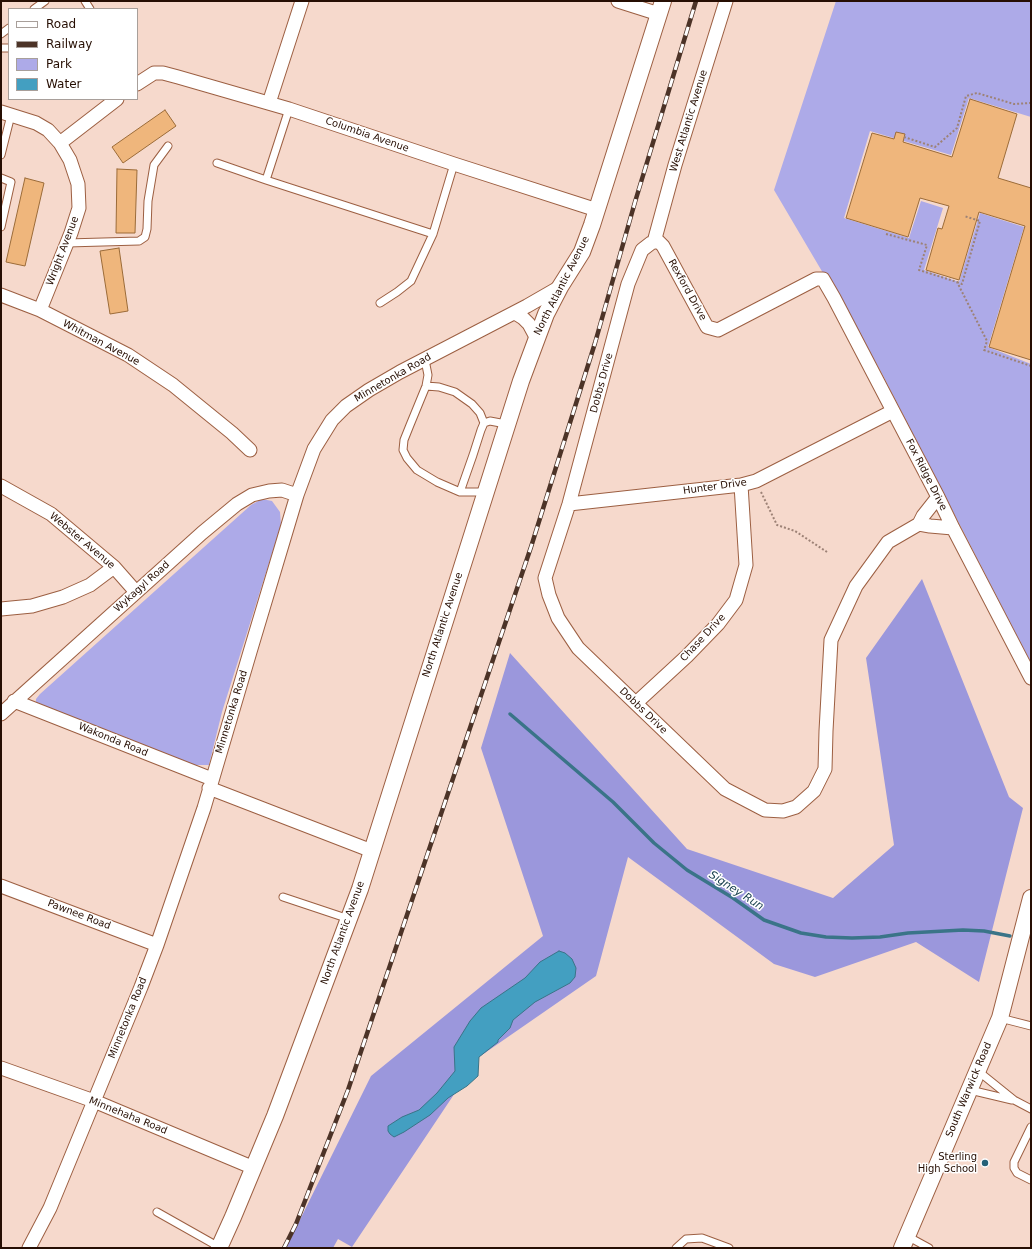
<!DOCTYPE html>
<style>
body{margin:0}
#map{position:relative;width:1032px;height:1249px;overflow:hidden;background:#f6d9cc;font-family:"DejaVu Sans",sans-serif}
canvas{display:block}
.frame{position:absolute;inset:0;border:2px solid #260e03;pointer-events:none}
.legend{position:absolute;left:8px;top:8px;width:130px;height:92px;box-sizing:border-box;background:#fff;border:1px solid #a89f9a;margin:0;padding:5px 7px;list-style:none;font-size:12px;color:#260e03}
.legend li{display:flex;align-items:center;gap:8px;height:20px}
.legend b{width:20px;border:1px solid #a89f9a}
</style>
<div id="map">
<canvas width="1032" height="1249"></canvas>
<div class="frame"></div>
<ul class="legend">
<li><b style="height:5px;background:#fff"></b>Road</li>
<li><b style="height:5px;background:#4c3327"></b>Railway</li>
<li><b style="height:11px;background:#adaae8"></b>Park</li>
<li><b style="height:11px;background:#439fc1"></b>Water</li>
</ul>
</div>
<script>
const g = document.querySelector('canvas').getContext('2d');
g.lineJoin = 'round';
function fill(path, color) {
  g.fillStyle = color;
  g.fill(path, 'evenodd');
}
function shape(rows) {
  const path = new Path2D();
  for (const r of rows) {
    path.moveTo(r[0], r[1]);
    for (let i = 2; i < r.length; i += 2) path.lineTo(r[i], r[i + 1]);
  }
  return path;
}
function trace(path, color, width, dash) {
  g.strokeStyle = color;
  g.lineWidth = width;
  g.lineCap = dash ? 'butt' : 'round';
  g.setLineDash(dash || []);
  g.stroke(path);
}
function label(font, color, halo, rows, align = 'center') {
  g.font = font + ' "DejaVu Sans",sans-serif';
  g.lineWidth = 3;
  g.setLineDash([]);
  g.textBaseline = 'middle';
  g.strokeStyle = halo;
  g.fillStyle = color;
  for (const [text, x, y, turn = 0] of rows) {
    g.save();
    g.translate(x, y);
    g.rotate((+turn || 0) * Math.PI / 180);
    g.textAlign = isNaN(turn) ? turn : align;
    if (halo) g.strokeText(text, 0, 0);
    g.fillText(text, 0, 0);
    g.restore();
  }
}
fill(shape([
 [836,1,1031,1,1031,117,969,98,951,155,870,131,844,218,909,238,921,201,943,208,924,270,959,282,980,213,1024,227,988,347,1031,364,1031,663,879,368,774,190],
 [262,499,272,501,280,512,281,525,222,712,209,765,193,765,64,725,35,717,36,699,40,694,251,505]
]), '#adaae8');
fill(shape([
 [922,579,1009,797,1023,808,979,982,916,942,815,977,774,964,628,857,596,976,479,1057,352,1247,338,1239,333,1248,286,1248,371,1076,543,936,481,748,510,653,687,849,833,898,894,845,866,658]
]), '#9b97dc');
const water = shape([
 [559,951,565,953,572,959,576,968,575,977,570,983,535,1002,513,1020,510,1028,498,1040,498,1042,479,1057,478,1076,467,1086,448,1098,430,1115,404,1132,394,1137,390,1134,388,1131,388,1126,402,1117,419,1110,437,1093,455,1071,454,1047,470,1021,481,1008,525,978,540,962,559,951]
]);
fill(water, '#439fc1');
trace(water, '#3a7488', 1);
trace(shape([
 [510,714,613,802,654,843,687,870,733,898,764,920,801,933,826,937,852,938,880,937,908,933,963,930,984,931,1010,936]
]), '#3a7488', 3.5);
const building = shape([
 [970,99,1017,114,998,178,1031,188,1031,360,989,347,1025,226,979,212,959,280,926,270,938,228,942,229,949,206,920,198,908,237,846,218,872,133,894,139,896,132,905,134,903,142,952,157,970,99],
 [165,110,176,126,123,163,112,147,165,110],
 [117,169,137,170,135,233,116,233,117,169],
 [25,178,44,183,25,266,6,262,25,178],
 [119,248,128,311,110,314,100,251,119,248]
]);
fill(building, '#efb67c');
trace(building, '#9b6b38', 1);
const service = shape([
 [85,1,90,9],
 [34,9,45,1],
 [1,34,9,28],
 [1,48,9,48],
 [1,155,11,115],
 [217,163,266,180,433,234,454,164],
 [1,178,11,182,1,227],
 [266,180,289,109],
 [67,243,139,241,145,237,147,229,148,201,154,165,168,146],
 [380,303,397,292,411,281,433,234],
 [425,360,428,375,426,386,410,425,404,440,403,450,407,458,417,470,437,482,460,492,485,492],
 [426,386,439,387,455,392,472,404,480,413,484,423],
 [460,492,473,455,481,430,484,423,490,421,506,424],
 [283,897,349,919],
 [1000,1018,1031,1026],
 [978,1071,1014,1100,1031,1109],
 [970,1090,1012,1100],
 [1031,1127,1014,1162,1014,1168,1017,1173,1031,1180],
 [157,1212,219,1247],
 [907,1236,929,1248],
 [676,1248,686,1239,702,1238,729,1248]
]);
const minor = shape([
 [618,1,659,14],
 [137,84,154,73,163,73,178,77,289,109,454,164,597,210],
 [269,103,302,1],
 [1,112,36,123,48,130,60,143,70,160,78,184,79,208,71,233,40,310],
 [60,143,117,99],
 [654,242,675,165,726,1],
 [1,295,40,310,128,355,173,385,232,433,250,450],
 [515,313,523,318,529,324,536,337],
 [1,486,51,514,114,567,136,592],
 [938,497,923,516,919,524,888,542,856,586,831,640,826,731,825,769,814,791,796,807,783,811,765,810,725,789,578,648,558,618,549,595,545,578,569,504,628,284,642,250,651,243,658,241,663,246,707,327,718,330,816,279,823,279,834,298,938,497,953,528,1031,678],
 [569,504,741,485,756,481,893,411],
 [919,524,930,526,953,528],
 [1,609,32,606,63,597,90,585,114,567],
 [14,701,212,779],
 [636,703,687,656,718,624,736,600,746,565,741,485],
 [1,714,202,533,237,504,252,495,269,491,282,490,297,495],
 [209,788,372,851],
 [1,886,157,945],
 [1,1068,94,1101,254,1168],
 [29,1248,50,1208,141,987,157,945,204,808,250,652,297,495,314,449,332,420,346,406,369,390,400,372,527,306,560,287]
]);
const tertiary = shape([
 [219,1248,233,1217,275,1116,360,889,521,381,546,314,560,287,582,252,592,225,663,1],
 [902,1248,1000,1018,1031,898]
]);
trace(service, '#9c5f42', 9);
trace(minor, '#9c5f42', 15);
trace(tertiary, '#9c5f42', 18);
trace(shape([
 [904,137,935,147,957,128,966,96,977,93,1014,104,1031,103],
 [886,234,927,245,919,270,957,282,987,341,984,350,1031,366],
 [957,282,962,284,980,221,964,216],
 [761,492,777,525,795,531,827,552]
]), '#9d8276', 2, [2, 2]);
trace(service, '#fff', 7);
trace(minor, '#fff', 13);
trace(tertiary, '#fff', 16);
const rail = shape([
 [284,1248,296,1224,348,1090,531,547,595,343,635,202,696,1]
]);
trace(rail, '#4c3327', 4.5);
trace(rail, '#fff', 3, [9]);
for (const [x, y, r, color] of [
 [985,1163,4,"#246178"]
]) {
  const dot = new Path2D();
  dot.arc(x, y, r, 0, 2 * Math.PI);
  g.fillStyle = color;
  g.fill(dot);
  trace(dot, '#fff', 1.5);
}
label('10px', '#260e03', '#fff', [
 ["West Atlantic Avenue",689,121,-73],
 ["Columbia Avenue",367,135,19],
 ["Wright Avenue",63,251,-69],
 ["North Atlantic Avenue",562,286,-63],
 ["Rexford Drive",687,290,61],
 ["Whitman Avenue",101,343,28],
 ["Minnetonka Road",393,378,-30],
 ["Dobbs Drive",602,383,-75],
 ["Fox Ridge Drive",926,475,63],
 ["Hunter Drive",715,487,-8],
 ["Webster Avenue",82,541,40],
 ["Wykagyl Road",142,587,-42],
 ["North Atlantic Avenue",443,625,-72],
 ["Chase Drive",703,638,-47],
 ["Dobbs Drive",643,711,44],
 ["Minnetonka Road",232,712,-73],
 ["Wakonda Road",113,740,22],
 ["Pawnee Road",79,915,21],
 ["North Atlantic Avenue",343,933,-70],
 ["Minnetonka Road",128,1018,-68],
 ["South Warwick Road",969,1090,-67],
 ["Minnehaha Road",128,1116,22]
]);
label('10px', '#260e03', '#fff', [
 ["Sterling",977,1157],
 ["High School",977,1169]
], 'right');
label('italic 11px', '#153d4c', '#fff', [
 ["Signey Run",736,891,33]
]);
</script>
